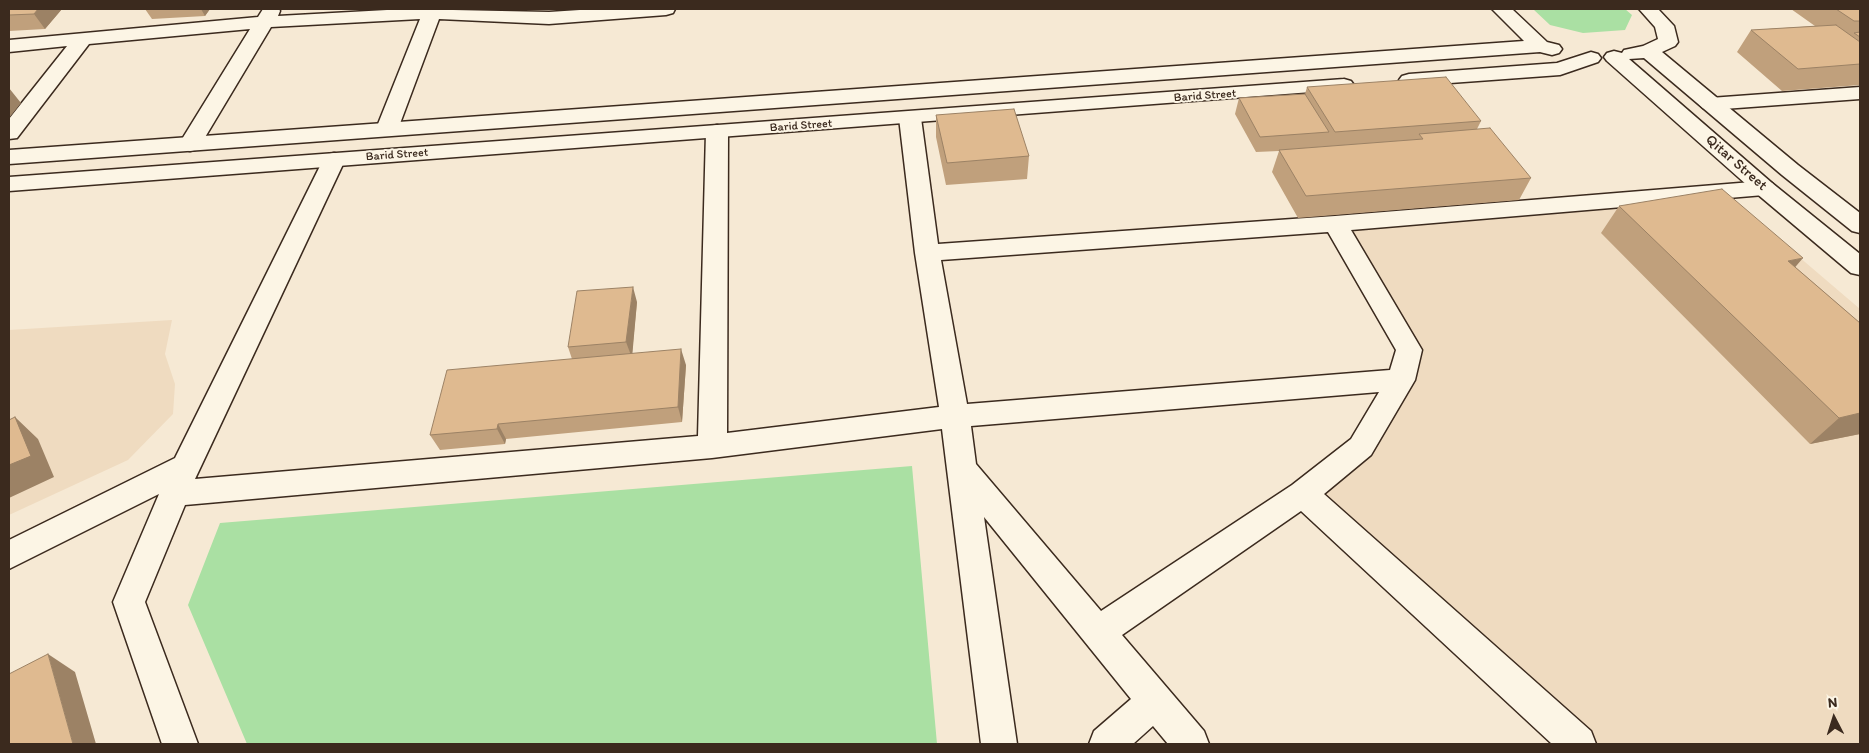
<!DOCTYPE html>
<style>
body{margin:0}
#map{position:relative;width:1869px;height:753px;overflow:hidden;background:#f6e9d4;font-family:Itim,sans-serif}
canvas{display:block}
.frame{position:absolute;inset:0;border:10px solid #3b2a1e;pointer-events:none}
.north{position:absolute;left:1809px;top:693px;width:50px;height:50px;-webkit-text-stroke:4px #fcf5e5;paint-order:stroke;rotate:355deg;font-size:14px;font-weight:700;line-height:20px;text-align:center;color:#3b2a1e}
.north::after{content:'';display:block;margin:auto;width:18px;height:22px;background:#3b2a1e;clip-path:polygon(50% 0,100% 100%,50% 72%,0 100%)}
</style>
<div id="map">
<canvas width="1869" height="753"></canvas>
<div class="frame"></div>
<div class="north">N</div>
</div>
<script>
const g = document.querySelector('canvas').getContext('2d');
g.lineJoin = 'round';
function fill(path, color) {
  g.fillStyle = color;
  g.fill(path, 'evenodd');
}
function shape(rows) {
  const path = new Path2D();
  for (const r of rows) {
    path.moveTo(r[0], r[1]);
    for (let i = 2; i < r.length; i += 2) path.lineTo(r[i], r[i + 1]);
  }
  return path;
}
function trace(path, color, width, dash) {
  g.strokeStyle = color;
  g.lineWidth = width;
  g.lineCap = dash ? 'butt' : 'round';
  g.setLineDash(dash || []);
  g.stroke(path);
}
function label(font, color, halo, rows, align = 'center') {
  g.font = font + ' Itim,sans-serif';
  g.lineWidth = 4;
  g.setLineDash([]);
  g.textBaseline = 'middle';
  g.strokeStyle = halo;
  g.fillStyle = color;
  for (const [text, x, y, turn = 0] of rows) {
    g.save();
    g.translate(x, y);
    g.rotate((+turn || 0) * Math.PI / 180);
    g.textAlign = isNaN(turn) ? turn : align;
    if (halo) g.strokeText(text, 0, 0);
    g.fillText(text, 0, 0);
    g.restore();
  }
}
fill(shape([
 [1723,192,1860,309,1860,744,1578,744,1303,494,1361,447,1409,350,1335,224],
 [172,320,165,354,175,384,173,414,128,460,9,515,9,330]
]), '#efdbc0');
fill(shape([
 [1533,9,1625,9,1632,15,1625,30,1583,33,1550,25],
 [912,466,937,744,247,744,188,605,220,523]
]), '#aae0a3');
const street = shape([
 [263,9,279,9,280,11,278,16,405,9,549,12,595,9,675,9,673,13,666,15,549,24,439,19,398,129,395,134,387,135,379,134,376,129,420,19,271,27,201,144,198,149,190,151,182,149,179,144,250,29,89,44,17,138,9,139,9,119,67,46,9,52,9,40,258,17,263,9],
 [1860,87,1860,99,1710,110,1703,108,1699,104,1703,100,1710,98,1860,87],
 [910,112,918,113,921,118,938,244,1335,216,1764,181,1772,183,1776,188,1772,193,1764,195,1351,230,1422,350,1415,380,1371,455,1324,494,1591,731,1596,744,1552,744,1301,511,1122,635,1204,731,1209,744,1168,744,1153,726,1133,744,1089,744,1094,731,1131,699,984,517,1017,744,981,744,942,429,712,458,185,505,145,602,198,744,162,744,113,602,159,494,9,569,9,540,175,458,323,160,326,155,334,153,342,155,345,160,195,479,698,436,706,132,709,127,717,125,725,127,728,132,727,433,939,407,915,253,899,118,902,113,910,112],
 [1328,232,1396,350,1390,370,967,404,941,260,1328,232],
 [1379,392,1351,439,1292,485,1101,611,976,464,971,426,1379,392]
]);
const secondary = shape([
 [1492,9,1512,9,1547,42,1559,45,1562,49,1559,53,1552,55,1540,52,9,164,9,150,1524,41,1492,9],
 [1639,9,1658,9,1674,26,1678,42,1675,46,1662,52,1798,165,1860,213,1860,233,1852,231,1782,175,1644,58,1629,59,1772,183,1860,254,1860,275,1851,273,1756,193,1607,61,1604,57,1607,53,1614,51,1622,53,1624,50,1643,46,1658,39,1655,27,1639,9],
 [1591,52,1598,54,1601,58,1598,62,1560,75,1409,86,1402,84,1399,80,1402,76,1409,74,1557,63,1591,52],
 [1344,79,1351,81,1354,85,1351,89,9,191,9,177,1344,79]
]);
trace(street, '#3b2a1e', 3);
trace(secondary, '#3b2a1e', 3);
fill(street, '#fcf5e5');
fill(secondary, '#fcf5e5');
fill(shape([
 [9,9,62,9,45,29,9,31],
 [145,9,210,9,205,16,152,19],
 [1791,9,1860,9,1860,85,1782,91,1737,52,1751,30,1815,26],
 [1307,87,1481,121,1477,129,1531,178,1519,200,1298,218,1272,172,1279,151,1256,152,1235,114,1239,98,1305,94],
 [936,115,1029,156,1027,179,946,185,936,137],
 [1619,206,1795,267,1860,323,1860,434,1810,444,1601,233],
 [637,302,632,353,686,365,682,422,506,439,505,444,440,450,430,435,572,359,568,347]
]), '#c0a07c');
fill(shape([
 [38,9,62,9,45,29,34,14],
 [201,9,210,9,205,16],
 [9,88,21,103,9,118],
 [1803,258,1779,286,1788,261],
 [633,287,637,302,632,358,626,342],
 [681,349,686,365,682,422,678,407],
 [1860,413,1860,434,1810,444,1839,418],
 [15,417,38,439,54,477,9,498,9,465],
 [498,424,506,439,505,444,497,429],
 [48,654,75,672,96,744,73,744]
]), '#9c8265');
const building = shape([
 [9,9,38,9,34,14,9,15,9,9],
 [1836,9,1860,9,1860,21,1854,21,1836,9],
 [1836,25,1860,42,1860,64,1798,69,1751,30,1836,25],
 [1860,32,1860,37,1854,33,1860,32],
 [1446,77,1481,121,1335,132,1307,87,1446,77],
 [1305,94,1329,132,1260,137,1239,98,1305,94],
 [1014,109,1029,156,947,163,936,115,1014,109],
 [1490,128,1531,178,1306,196,1279,150,1423,139,1419,134,1490,128],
 [1722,189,1803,258,1788,261,1860,323,1860,413,1839,418,1619,206,1722,189],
 [633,287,626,342,568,347,577,291,633,287],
 [681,349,678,407,498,424,497,429,430,435,447,370,681,349],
 [15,417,31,456,9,465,9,420,15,417],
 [48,654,73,744,9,744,9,674,48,654]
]);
fill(building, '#dfba90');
trace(building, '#9c8265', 1);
label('12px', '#3b2a1e', '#fcf5e5', [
 ["Barid Street",1205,96,-4],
 ["Barid Street",801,126,-4],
 ["Barid Street",397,155,-4]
]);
label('15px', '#3b2a1e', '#fcf5e5', [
 ["Qitar Street",1736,163,41]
]);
</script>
